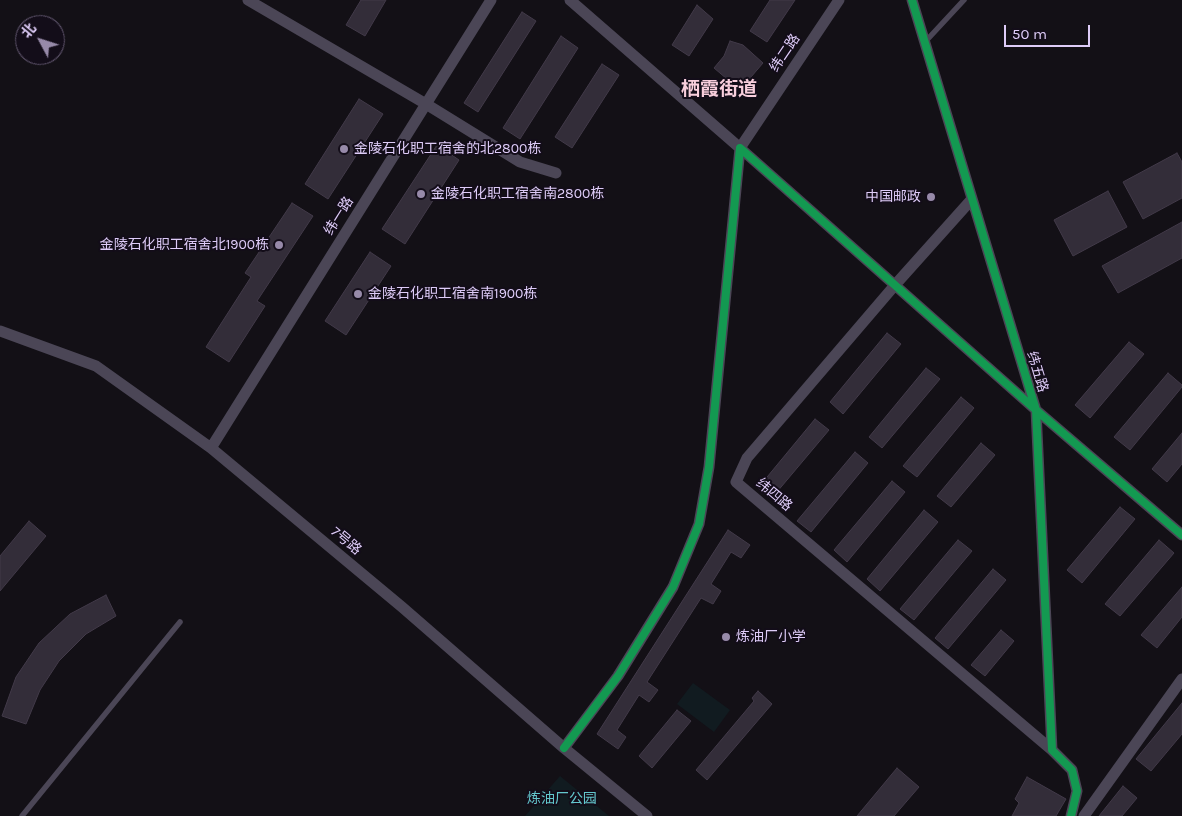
<!DOCTYPE html>
<meta charset="utf-8">
<style>
body{margin:0}
#map{position:relative;width:1182px;height:816px;overflow:hidden;background:#131016;font-family:Karla,"Noto Sans SC",sans-serif}
canvas{display:block}
.north{position:absolute;left:15px;top:15px;width:50px;height:50px;box-sizing:border-box;background:#130d19;border:1px solid #645972;border-radius:50%;rotate:310deg;font-size:14px;font-weight:700;line-height:20px;text-align:center;color:#deccf8}
.north::after{content:'';display:block;margin:auto;width:18px;height:22px;background:#978aa9;clip-path:polygon(50% 0,100% 100%,50% 72%,0 100%)}
.scale{position:absolute;left:1004px;top:25px;width:86px;height:22px;box-sizing:border-box;border:2px solid #deccf8;border-top:0;padding-left:6px;font-size:15px;line-height:18px;white-space:nowrap;color:#deccf8;-webkit-text-stroke:4px #130d19;paint-order:stroke}
</style>
<div id="map">
<canvas width="1182" height="816"></canvas>
<div class="north">北</div>
<div class="scale">50 m</div>
</div>
<script>
const g = document.querySelector('canvas').getContext('2d');
g.lineJoin = 'round';
function fill(path, color) {
  g.fillStyle = color;
  g.fill(path, 'evenodd');
}
function shape(rows) {
  const path = new Path2D();
  for (const r of rows) {
    path.moveTo(r[0], r[1]);
    for (let i = 2; i < r.length; i += 2) path.lineTo(r[i], r[i + 1]);
  }
  return path;
}
function trace(path, color, width, dash) {
  g.strokeStyle = color;
  g.lineWidth = width;
  g.lineCap = dash ? 'butt' : 'round';
  g.setLineDash(dash || []);
  g.stroke(path);
}
function label(font, color, halo, rows, align = 'center') {
  g.font = font + ' Karla,"Noto Sans SC",sans-serif';
  g.lineWidth = 4;
  g.setLineDash([]);
  g.textBaseline = 'middle';
  g.strokeStyle = halo;
  g.fillStyle = color;
  for (const [text, x, y, turn = 0] of rows) {
    g.save();
    g.translate(x, y);
    g.rotate((+turn || 0) * Math.PI / 180);
    g.textAlign = isNaN(turn) ? turn : align;
    if (halo) g.strokeText(text, 0, 0);
    g.fillText(text, 0, 0);
    g.restore();
  }
}
fill(shape([
 [693,683,730,710,714,732,677,704],
 [560,776,609,816,525,816]
]), '#111b20');
const building = shape([
 [361,0,386,0,365,36,346,25,361,0],
 [770,0,795,0,767,42,750,31,770,0],
 [697,5,713,19,689,56,672,45,697,5],
 [522,12,536,21,478,112,464,103,522,12],
 [561,36,578,48,520,139,503,128,561,36],
 [730,41,743,45,763,63,751,77,747,88,727,79,714,68,724,56,730,41],
 [602,64,619,75,572,148,555,137,602,64],
 [359,99,383,114,328,199,305,184,359,99],
 [437,145,459,160,405,244,382,229,437,145],
 [1177,153,1182,162,1182,198,1143,219,1123,182,1177,153],
 [1108,191,1127,227,1073,256,1054,220,1108,191],
 [292,203,313,216,257,301,265,306,229,362,206,347,251,277,245,273,292,203],
 [1182,222,1182,258,1118,293,1102,266,1182,222],
 [370,252,391,266,346,335,325,321,370,252],
 [887,333,901,344,843,414,830,402,887,333],
 [1129,342,1144,354,1090,418,1075,405,1129,342],
 [926,368,940,379,882,448,869,437,926,368],
 [1168,373,1182,385,1182,387,1130,450,1114,437,1168,373],
 [961,397,974,408,917,477,903,466,961,397],
 [815,419,829,430,771,499,758,488,815,419],
 [1182,433,1182,464,1167,482,1152,469,1182,433],
 [981,443,995,455,951,507,937,496,981,443],
 [855,452,868,463,811,532,797,521,855,452],
 [892,481,905,492,847,562,834,550,892,481],
 [1120,507,1135,519,1082,583,1067,570,1120,507],
 [924,510,938,522,880,591,867,579,924,510],
 [29,521,46,536,0,591,0,556,29,521],
 [728,530,750,545,741,558,731,552,711,584,721,591,713,604,701,598,647,682,658,690,649,702,639,695,617,730,626,737,618,749,597,734,728,530],
 [958,540,972,551,914,620,900,609,958,540],
 [1159,540,1174,553,1120,616,1105,604,1159,540],
 [993,569,1006,580,948,649,935,638,993,569],
 [1182,587,1182,617,1157,648,1141,635,1182,587],
 [106,595,116,616,86,634,59,661,40,690,26,724,2,716,16,677,39,643,70,614,106,595],
 [1001,630,1014,641,985,676,971,665,1001,630],
 [758,691,772,704,707,780,696,770,754,701,752,698,758,691],
 [1182,703,1182,734,1151,771,1136,759,1182,703],
 [677,710,691,721,652,768,639,756,677,710],
 [897,768,919,787,894,816,857,816,897,768],
 [1027,777,1066,799,1056,816,1012,816,1019,803,1015,799,1027,777],
 [1123,786,1137,798,1122,816,1099,816,1123,786]
]);
fill(building, '#332d39');
trace(building, '#423a49', 1);
trace(shape([
 [925,42,964,0],
 [22,816,180,622]
]), '#4b4656', 5.5);
trace(shape([
 [248,0,426,104,520,162,556,173],
 [570,0,740,148,839,0],
 [912,0,1036,410,1052,750,1072,770,1077,791,1071,816],
 [972,199,895,285,747,458,736,482,1052,750],
 [0,331,96,366,211,448,402,607,564,748,647,816],
 [211,448,491,0],
 [564,748,618,676,673,587,699,524,709,467,740,148,1036,410,1182,535],
 [1084,816,1182,679]
]), '#4b4656', 11);
trace(shape([
 [912,0,1036,410,1052,750,1072,770,1077,791,1071,816],
 [564,748,618,676,673,587,699,524,709,467,740,148,1036,410,1182,535]
]), '#139951', 8);
for (const [x, y, r, color] of [
 [344,149,5,"#978aa9"],
 [421,194,5,"#978aa9"],
 [931,197,5,"#978aa9"],
 [279,245,5,"#978aa9"],
 [358,294,5,"#978aa9"],
 [726,637,5,"#978aa9"]
]) {
  const dot = new Path2D();
  dot.arc(x, y, r, 0, 2 * Math.PI);
  g.fillStyle = color;
  g.fill(dot);
  trace(dot, '#130d19', 2);
}
label('14px', '#deccf8', '#130d19', [
 ["纬二路",785,53,-56],
 ["纬一路",339,216,-58],
 ["纬五路",1037,372,73],
 ["纬四路",774,495,40],
 ["7号路",346,541,40]
]);
label('14px', '#deccf8', '#130d19', [
 ["金陵石化职工宿舍的北2800栋",354,149],
 ["金陵石化职工宿舍南2800栋",431,194],
 ["中国邮政",921,197,"right"],
 ["金陵石化职工宿舍北1900栋",269,245,"right"],
 ["金陵石化职工宿舍南1900栋",368,294],
 ["炼油厂小学",736,637]
], 'left');
label('14px', '#63c7cd', '#130d19', [
 ["炼油厂公园",562,799]
]);
label('bold 19px', '#f8cedc', '#130d19', [
 ["栖霞街道",719,90]
]);
</script>
